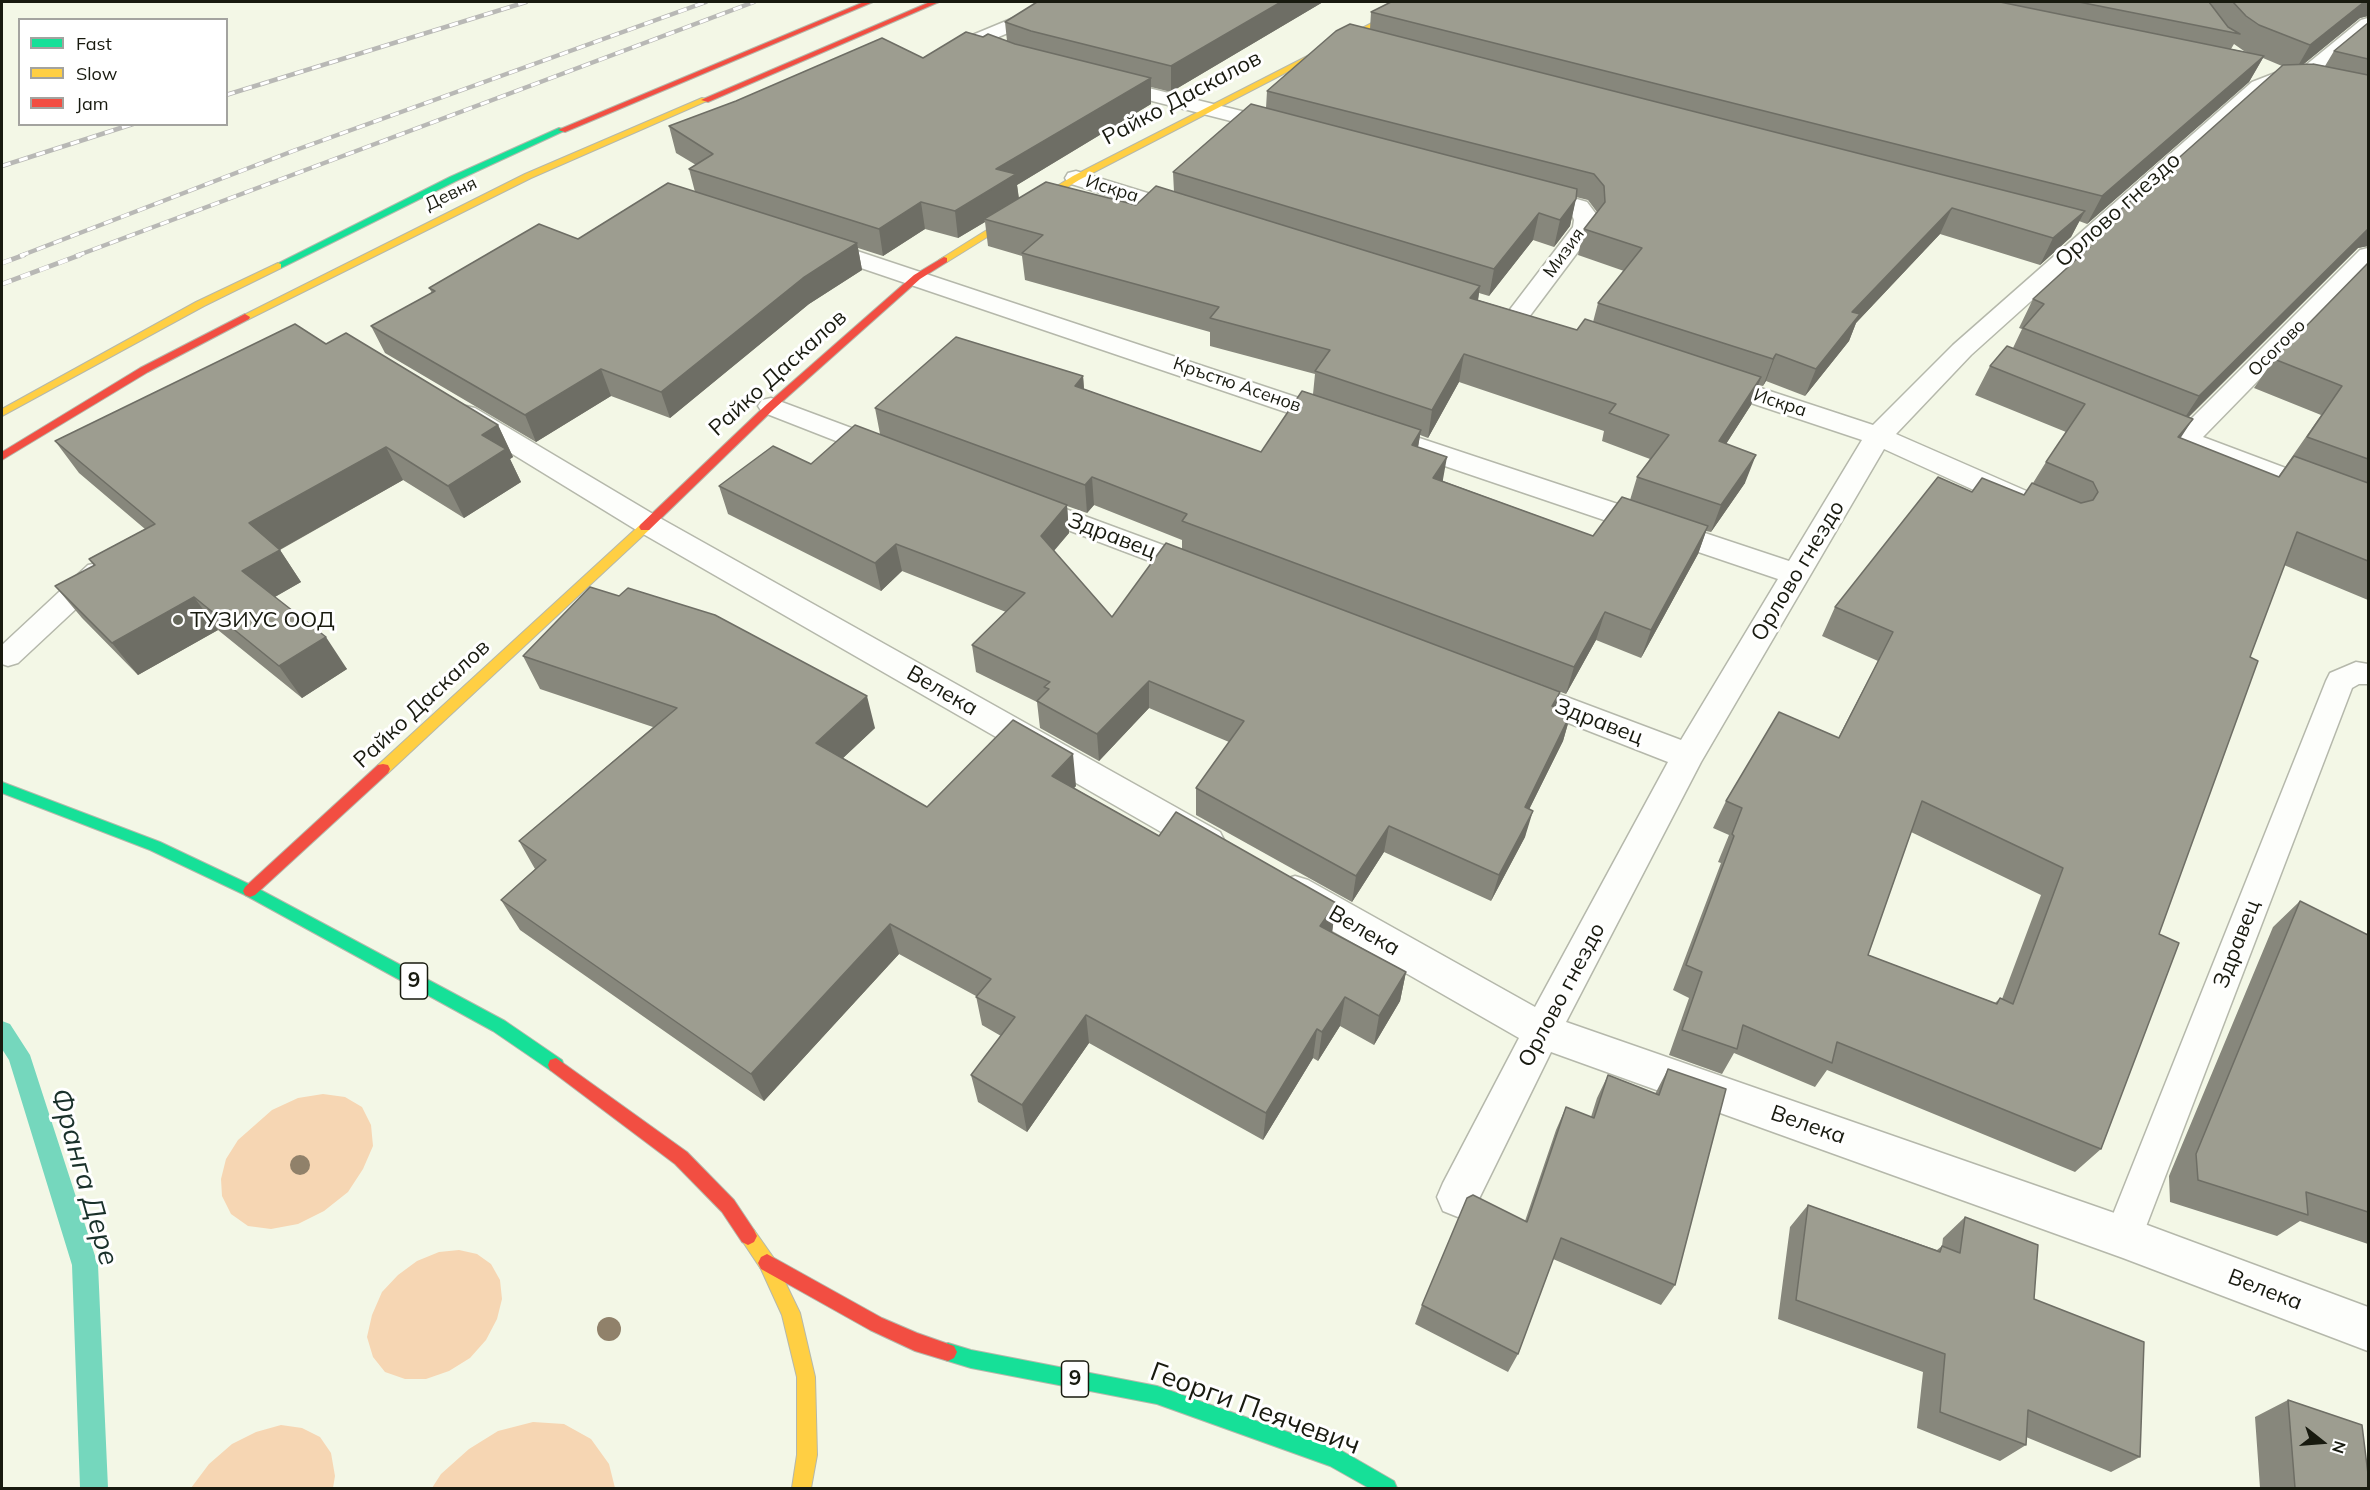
<!DOCTYPE html>
<meta charset="utf-8">
<style>
body{margin:0}
#map{position:relative;width:2370px;height:1490px;overflow:hidden;background:#f3f7e6;font-family:Mulish,sans-serif}
canvas{display:block}
.frame{position:absolute;inset:0;border:3px solid #181a0f;pointer-events:none}
.legend{position:absolute;left:18px;top:18px;width:210px;height:108px;box-sizing:border-box;background:#fff;border:2px solid #a3a39f;margin:0;padding:8px 10px;list-style:none;font-size:18px;color:#181a0f}
.legend li{display:flex;align-items:center;gap:12px;height:30px}
.legend b{width:30px;border:2px solid #a3a39f}
.north{position:absolute;left:2292px;top:1412px;width:60px;height:60px;-webkit-text-stroke:4px #fff;paint-order:stroke;rotate:107deg;font-size:16px;font-weight:700;line-height:24px;text-align:center;color:#181a0f}
.north::after{content:'';display:block;margin:auto;width:21px;height:27px;background:#181a0f;clip-path:polygon(50% 0,100% 100%,50% 72%,0 100%)}
</style>
<div id="map">
<canvas width="2370" height="1490"></canvas>
<div class="frame"></div>
<ul class="legend">
<li><b style="height:8px;background:#16e098"></b>Fast</li>
<li><b style="height:8px;background:#ffcf43"></b>Slow</li>
<li><b style="height:8px;background:#f24e42"></b>Jam</li>
</ul>
<div class="north">N</div>
</div>
<script>
const g = document.querySelector('canvas').getContext('2d');
g.lineJoin = 'round';
function fill(path, color) {
  g.fillStyle = color;
  g.fill(path, 'evenodd');
}
function shape(rows) {
  const path = new Path2D();
  for (const r of rows) {
    path.moveTo(r[0], r[1]);
    for (let i = 2; i < r.length; i += 2) path.lineTo(r[i], r[i + 1]);
  }
  return path;
}
function trace(path, color, width, dash) {
  g.strokeStyle = color;
  g.lineWidth = width;
  g.lineCap = dash ? 'butt' : 'round';
  g.setLineDash(dash || []);
  g.stroke(path);
}
function label(font, color, halo, rows, align = 'center') {
  g.font = font + ' Mulish,sans-serif';
  g.lineWidth = 6;
  g.setLineDash([]);
  g.textBaseline = 'middle';
  g.strokeStyle = halo;
  g.fillStyle = color;
  for (const [text, x, y, turn = 0] of rows) {
    g.save();
    g.translate(x, y);
    g.rotate((+turn || 0) * Math.PI / 180);
    g.textAlign = isNaN(turn) ? turn : align;
    if (halo) g.strokeText(text, 0, 0);
    g.fillText(text, 0, 0);
    g.restore();
  }
}
fill(shape([
 [323,1094,345,1097,362,1107,371,1125,373,1146,363,1169,348,1192,324,1211,298,1224,271,1229,248,1226,231,1214,222,1196,221,1179,226,1159,238,1140,272,1110,298,1098],
 [459,1250,477,1254,491,1264,500,1280,502,1299,497,1319,486,1340,470,1358,449,1371,426,1379,405,1379,385,1372,373,1357,367,1337,372,1315,382,1292,398,1275,417,1261,439,1252],
 [533,1422,564,1424,591,1439,609,1464,615,1488,432,1488,441,1474,469,1449,498,1431],
 [281,1425,302,1428,320,1437,331,1453,335,1476,333,1488,191,1488,209,1464,232,1444,256,1432]
]), '#f6d6b3');
fill(shape([
 [2,1021,10,1024,30,1055,98,1265,108,1488,80,1488,72,1265,9,1060,2,1049,2,1021]
]), '#75d7bd');
const lane = shape([
 [1052,2,1075,2,1072,6,958,54,952,55,943,50,946,46,1052,2],
 [98,563,108,565,112,572,108,579,18,663,8,666,2,664,2,645,88,565,98,563],
 [2356,662,2368,664,2368,684,2359,684,2352,688,2142,1237,2137,1250,2123,1256,2109,1250,2104,1237,2326,681,2330,673,2356,662]
]);
const street = shape([
 [2368,18,2368,33,2313,79,2368,92,2368,104,2297,88,2278,87,2266,90,1971,355,1896,434,2031,493,2035,500,2031,507,2021,509,2011,507,1884,449,1701,762,1566,1022,2123,1216,2368,1307,2368,1351,2123,1258,1551,1052,1473,1211,1458,1217,1443,1211,1437,1197,1443,1183,1519,1038,1282,902,1277,891,1282,880,1295,876,1308,880,1535,1007,1668,762,1502,697,1497,689,1502,681,1513,677,1524,681,1681,740,1778,579,808,250,804,245,808,240,824,240,1789,561,1862,440,1703,387,1699,381,1703,375,1712,373,1721,375,1873,425,1953,345,2252,82,2283,70,2295,74,2361,20,2368,18],
 [1108,78,1290,123,1293,128,1290,133,1282,134,1101,88,1098,84,1101,80,1108,78],
 [1076,171,1193,207,1196,212,1193,217,1185,219,1068,183,1065,178,1068,173,1076,171],
 [1532,186,1587,202,1596,214,1598,220,1592,233,1526,321,1517,323,1508,321,1505,316,1573,227,1574,220,1571,212,1524,198,1521,193,1524,188,1532,186],
 [2368,248,2368,268,2203,437,2368,499,2368,518,2157,439,2153,433,2157,427,2167,425,2181,429,2360,250,2368,248],
 [771,398,897,445,901,451,897,457,887,460,877,457,762,412,758,406,762,400,771,398],
 [466,406,475,408,658,517,1220,832,1225,842,1220,852,1208,856,1196,852,638,531,457,420,453,414,457,408,466,406],
 [1025,494,1209,562,1214,569,1209,576,1199,579,1189,576,1015,510,1011,503,1015,496,1025,494]
]);
const fast = shape([
 [559,128,566,130,456,181,281,268,273,266,450,177,559,128],
 [2,782,160,842,255,887,505,1021,562,1060,564,1065,562,1070,556,1072,550,1070,493,1031,245,895,150,850,2,793,2,782],
 [948,1343,971,1350,1157,1386,1342,1451,1394,1481,1397,1488,1369,1488,1330,1466,1157,1404,971,1368,948,1361,942,1358,939,1352,942,1346,948,1343]
]);
const slow = shape([
 [1413,2,1422,2,1079,180,947,262,939,260,1073,176,1413,2],
 [702,98,709,100,531,178,249,319,245,320,240,317,525,174,702,98],
 [278,263,281,264,281,268,204,306,2,416,2,409,196,302,278,263],
 [645,523,649,524,651,527,649,530,388,773,378,773,376,769,378,765,641,524,645,523],
 [748,1227,754,1230,773,1257,800,1313,815,1377,817,1455,811,1488,792,1488,797,1455,797,1377,782,1315,761,1269,739,1236,742,1230,748,1227]
]);
const jam = shape([
 [864,2,873,2,565,132,558,130,864,2],
 [930,2,939,2,708,102,701,100,930,2],
 [944,257,947,258,947,262,920,279,775,408,649,530,641,530,639,527,641,524,767,404,914,275,944,257],
 [245,314,250,317,249,319,148,372,2,460,2,452,140,368,245,314],
 [383,764,388,765,390,769,388,773,255,895,250,897,245,895,243,891,245,887,378,765,383,764],
 [556,1058,687,1152,734,1200,754,1230,757,1236,754,1242,748,1245,742,1242,722,1212,675,1164,550,1070,548,1065,550,1060,556,1058],
 [767,1254,882,1318,917,1333,954,1346,957,1352,954,1358,948,1361,915,1351,870,1330,761,1269,758,1263,761,1257,767,1254]
]);
trace(lane, '#b5b8ab', 3);
trace(street, '#b5b8ab', 3);
trace(fast, '#b5b8ab', 2);
trace(slow, '#b5b8ab', 2);
trace(jam, '#b5b8ab', 2);
fill(lane, '#fdfefb');
fill(street, '#fdfefb');
fill(fast, '#16e098');
fill(slow, '#ffcf43');
fill(jam, '#f24e42');
const railFar1 = shape([
 [226,95,526,2],
 [2,166,133,124],
 [20,256,293,151,706,2],
 [76,256,754,2]
]);
const rail = shape([
 [2,263,24,255],
 [2,284,80,255]
]);
trace(railFar1, '#b8b8b5', 4.5);
trace(rail, '#b8b8b5', 5);
trace(railFar1, '#fff', 3, [9]);
trace(rail, '#fff', 4, [10]);
g.fillStyle = '#90816a';
for (const [x, y, r] of [
 [300,1165,10],
 [609,1329,12]
]) {
  g.beginPath();
  g.arc(x, y, r, 0, 2 * Math.PI);
  g.fill();
}
fill(shape([
 [1323,2,1171,92,1151,87,1151,104,1017,185,1019,198,1136,205,1174,192,1173,172,1266,108,1267,91,1370,29,1371,12,1390,2,2368,2,2368,16,2360,18,2304,64,2325,66,2334,51,2368,23,2368,246,2358,248,2189,417,2180,438,2278,477,2321,415,2254,388,2274,359,2368,263,2368,600,2284,565,2250,657,2159,934,2101,1149,2075,1172,1827,1070,1815,1087,1734,1053,1722,1074,1669,1055,1689,998,1673,990,1721,863,1718,862,1729,835,1713,828,1726,801,1838,738,1878,661,1822,636,1835,607,1972,492,2024,495,2033,483,2046,462,2066,432,1975,395,1990,366,2013,348,2022,329,2019,328,2033,299,2070,266,2081,245,2282,66,2263,58,2249,82,2087,224,2079,221,2071,237,2040,265,1940,234,1856,323,1849,341,1805,396,1766,381,1763,386,1758,385,1751,405,1726,444,1745,483,1711,532,1706,531,1698,554,1641,658,1596,640,1566,694,1353,614,1556,707,1571,713,1563,741,1529,809,1525,837,1491,901,1384,852,1352,902,1196,815,1196,788,1229,742,1149,708,1099,761,1040,728,1037,702,976,672,972,645,1006,612,902,571,881,591,728,514,719,486,811,464,880,434,875,408,1083,376,1084,389,1261,452,1313,394,1315,374,1210,346,1210,332,1025,280,1022,256,988,246,985,222,958,238,925,229,883,256,858,248,862,270,809,304,670,418,611,396,536,442,385,353,371,326,432,293,429,288,578,239,695,192,689,169,696,165,676,153,669,126,736,101,923,58,983,37,1007,41,1005,22],
 [2234,44,2244,51,2247,52,2231,49],
 [1576,197,1588,200,1597,212,1584,229,1578,255,1624,271,1598,303,1593,322,1577,330,1478,300,1479,293,1489,296,1533,240,1554,247,1570,226],
 [1459,382,1604,431,1602,441,1650,459,1637,477,1630,500,1593,536,1443,481,1418,447,1420,435,1428,438],
 [1094,505,1182,540,1182,549,1112,617,1054,551,1069,533,1067,506,1087,513],
 [1911,832,2041,895,2002,999,2000,998,1995,1003,1868,955],
 [326,344,498,425,513,457,510,459,521,482,464,518,403,480,280,550,301,582,275,597,347,669,302,698,218,630,138,675,82,618,55,586,94,566,89,559,145,529,79,473,55,441],
 [523,656,875,728,843,758,927,807,1076,786,1074,788,1159,836,1336,903,1332,932,1406,972,1400,1001,1374,1045,1340,1026,1318,1061,1313,1058,1263,1140,1089,1043,1027,1132,978,1102,971,1075,1001,1036,982,1025,976,996,899,954,764,1101,520,930,501,900,535,869,519,841,653,727,540,689],
 [2300,901,2368,935,2368,1244,2300,1221,2277,1236,2170,1202,2169,1176,2273,927],
 [1668,1069,1675,1285,1661,1305,1553,1259,1518,1354,1508,1372,1415,1324,1422,1305,1525,1221,1556,1130,1566,1107,1591,1117,1597,1098,1608,1075,1655,1094],
 [1808,1205,1937,1250,1942,1246,1943,1238,1965,1217,2034,1299,2140,1457,2111,1472,2026,1437,2026,1445,2000,1461,1917,1428,1923,1372,1778,1319,1790,1227],
 [2288,1400,2368,1488,2260,1488,2255,1417]
]), '#87877c');
fill(shape([
 [1281,2,1323,2,1171,92,1171,66],
 [2364,2,2368,2,2368,16,2360,18,2295,71,2310,45],
 [2264,56,2249,82,2087,224,2102,196],
 [1151,78,1151,104,1017,185,1019,201,984,219,985,222,958,238,955,211,996,169],
 [1576,199,1570,226,1554,247,1560,220],
 [921,202,925,229,883,256,879,229],
 [1952,208,1940,234,1856,323,1849,341,1805,396,1816,369,1852,312],
 [2085,211,2071,237,2040,265,2053,238],
 [1539,213,1533,240,1489,296,1494,269],
 [2368,229,2368,246,2358,248,2180,425,2199,396],
 [857,243,862,270,809,304,670,418,661,392,803,278],
 [1480,286,1476,313,1470,298],
 [1464,354,1459,382,1428,438,1432,410],
 [1776,354,1766,381,1763,386,1773,359],
 [601,369,611,396,536,442,525,415],
 [1083,376,1085,404,1075,386],
 [1761,377,1751,405,1710,469,1719,441],
 [2193,419,2174,448,2178,437],
 [498,425,513,457,510,459,521,482,464,518,448,486,482,435],
 [1421,430,1416,458,1412,445],
 [386,447,403,480,270,555,249,523],
 [1756,455,1745,483,1711,532,1721,505],
 [1447,457,1442,485,1433,478],
 [1092,477,1094,505,1087,513,1085,485],
 [1067,505,1069,533,1043,563,1041,536],
 [1708,526,1698,554,1641,658,1651,630],
 [896,544,902,571,881,591,875,563],
 [280,550,301,582,264,603,242,571],
 [194,597,218,630,138,675,112,643],
 [1605,612,1596,640,1566,694,1574,667],
 [326,637,347,669,302,698,279,666],
 [1149,681,1149,708,1099,761,1097,734],
 [1560,692,1552,720,1552,706],
 [867,696,875,728,826,774,816,743],
 [1571,713,1563,741,1517,834,1525,807],
 [1073,754,1076,786,1055,807,1052,776],
 [1533,811,1525,837,1491,901,1499,875],
 [1389,826,1384,852,1352,902,1356,876],
 [1336,903,1332,933,1320,926],
 [890,924,899,954,764,1101,751,1074],
 [1406,972,1400,1001,1374,1045,1379,1016],
 [1345,997,1340,1026,1318,1061,1322,1032],
 [1086,1015,1089,1043,1027,1132,1022,1105],
 [1317,1029,1313,1058,1263,1140,1266,1113]
]), '#6e6e65');
const building = shape([
 [1037,2,1281,2,1171,66,1031,31,1005,22,1037,2],
 [1391,2,2000,2,2264,56,2102,196,1371,12,1391,2],
 [2079,2,2209,2,2228,27,2240,34,2079,2],
 [2233,2,2364,2,2310,45,2259,25,2246,16,2233,2],
 [2368,23,2368,59,2334,51,2368,23],
 [1350,24,2085,211,2053,238,1952,208,1852,312,1860,314,1816,369,1776,354,1773,359,1598,303,1642,248,1584,229,1605,202,1604,186,1594,174,1267,91,1336,31,1350,24],
 [966,32,983,37,988,34,1015,44,1151,78,996,169,1016,174,955,211,921,202,879,229,689,169,713,154,669,126,736,101,882,38,923,58,966,32],
 [2313,64,2368,75,2368,229,2199,396,2023,328,2044,304,2033,299,2090,247,2081,245,2283,65,2313,64],
 [1251,104,1577,189,1576,199,1560,220,1539,213,1494,269,1173,172,1251,104],
 [1046,182,1136,205,1156,186,1480,286,1470,298,1577,330,1585,319,1761,377,1719,441,1756,455,1721,505,1637,477,1669,435,1609,413,1616,404,1464,354,1432,410,1315,371,1330,350,1210,318,1219,307,1022,253,1043,235,984,219,1046,182],
 [668,183,857,243,803,278,661,392,601,369,525,415,371,326,435,291,429,288,539,224,578,239,668,183],
 [2368,263,2368,459,2307,437,2342,386,2274,359,2368,263],
 [295,324,326,344,346,333,498,425,482,435,506,449,448,486,386,447,249,523,280,550,242,571,326,637,279,666,194,597,112,643,55,586,95,565,89,559,155,524,55,441,295,324],
 [956,337,1083,376,1075,386,1261,452,1302,391,1421,430,1412,445,1447,457,1433,478,1593,536,1622,497,1708,526,1651,630,1605,612,1574,667,1182,521,1187,514,1092,477,1085,485,875,408,956,337],
 [2007,346,2193,419,2178,437,2279,477,2294,456,2368,483,2368,561,2297,532,2250,657,2258,661,2159,934,2179,943,2101,1149,1837,1042,1832,1063,1743,1025,1737,1049,1682,1030,1702,972,1686,965,1734,836,1732,834,1742,808,1726,801,1779,712,1839,738,1893,632,1835,607,1938,477,1972,492,1982,478,2024,495,2032,483,2081,503,2093,500,2098,492,2093,482,2046,462,2085,404,1990,366,2007,346],
 [1922,801,2063,868,2013,1004,2000,998,1997,1004,1868,955,1922,801],
 [855,425,1067,505,1041,536,1112,617,1166,543,1560,692,1552,706,1571,713,1525,807,1533,811,1499,875,1389,826,1356,876,1196,788,1244,721,1149,681,1097,734,1037,701,1049,689,1044,687,1050,682,972,645,1025,593,896,544,875,563,719,486,773,446,811,464,855,425],
 [590,587,619,596,628,588,715,615,867,696,816,743,927,807,1013,720,1073,754,1052,776,1159,836,1176,812,1336,903,1320,926,1406,972,1379,1016,1345,997,1322,1032,1317,1029,1266,1113,1086,1015,1022,1105,971,1075,1015,1017,976,997,991,979,890,924,751,1074,501,900,546,860,519,841,677,708,523,656,590,587],
 [2300,901,2368,935,2368,1212,2306,1192,2308,1215,2198,1180,2196,1154,2300,901],
 [1668,1069,1726,1089,1675,1285,1561,1238,1518,1354,1422,1305,1467,1198,1473,1195,1527,1222,1566,1107,1594,1118,1608,1075,1659,1095,1668,1069],
 [1808,1205,1940,1252,1942,1246,1960,1253,1965,1217,2038,1245,2034,1299,2144,1342,2140,1457,2028,1410,2026,1445,1940,1412,1945,1354,1796,1300,1808,1205],
 [2288,1400,2362,1425,2368,1474,2368,1488,2295,1488,2288,1400]
]);
fill(building, '#9d9d90');
trace(building, '#6e6e65', 1.5);
for (const [x, y, r, color] of [
 [178,620,6,"#65675a"]
]) {
  const dot = new Path2D();
  dot.arc(x, y, r, 0, 2 * Math.PI);
  g.fillStyle = color;
  g.fill(dot);
  trace(dot, '#fff', 2);
}
label('18px', '#181a0f', '#fff', [
 ["Искра",1112,189,17],
 ["Девня",451,194,-26],
 ["Мизия",1564,253,-54],
 ["Осогово",2277,348,-45],
 ["Кръстю Асенов",1237,385,19],
 ["Искра",1780,403,18]
]);
for (const [x, y, w] of [
 [414,981,27],
 [1075,1379,27]
]) {
  const box = new Path2D();
  box.roundRect(x - w / 2, y - 18, w, 36, 4.5);
  g.fillStyle = '#fff';
  g.fill(box);
  trace(box, '#181a0f', 1.5);
}
label('bold 21px', '#181a0f', null, [
 ["9",414,981],
 ["9",1075,1379]
]);
label('22px', '#181a0f', '#fff', [
 ["Райко Даскалов",1182,98,-28],
 ["Орлово гнездо",2118,210,-42],
 ["Райко Даскалов",778,373,-42],
 ["Здравец",1112,536,21],
 ["Орлово гнездо",1798,571,-59],
 ["Велека",942,691,30],
 ["Райко Даскалов",422,704,-43],
 ["Здравец",1599,722,21],
 ["Велека",1364,931,30],
 ["Здравец",2237,944,-69],
 ["Орлово гнездо",1562,995,-62],
 ["Велека",1808,1125,19],
 ["Велека",2265,1290,21]
]);
label('22px', '#181a0f', '#fff', [
 ["ТУЗИУС ООД",190,620]
], 'left');
label('27px', '#181a0f', '#fff', [
 ["Георги Пеячевич",1255,1409,20]
]);
label('italic 28px', '#19302a', '#fff', [
 ["Франга Дере",84,1177,74]
]);
</script>
